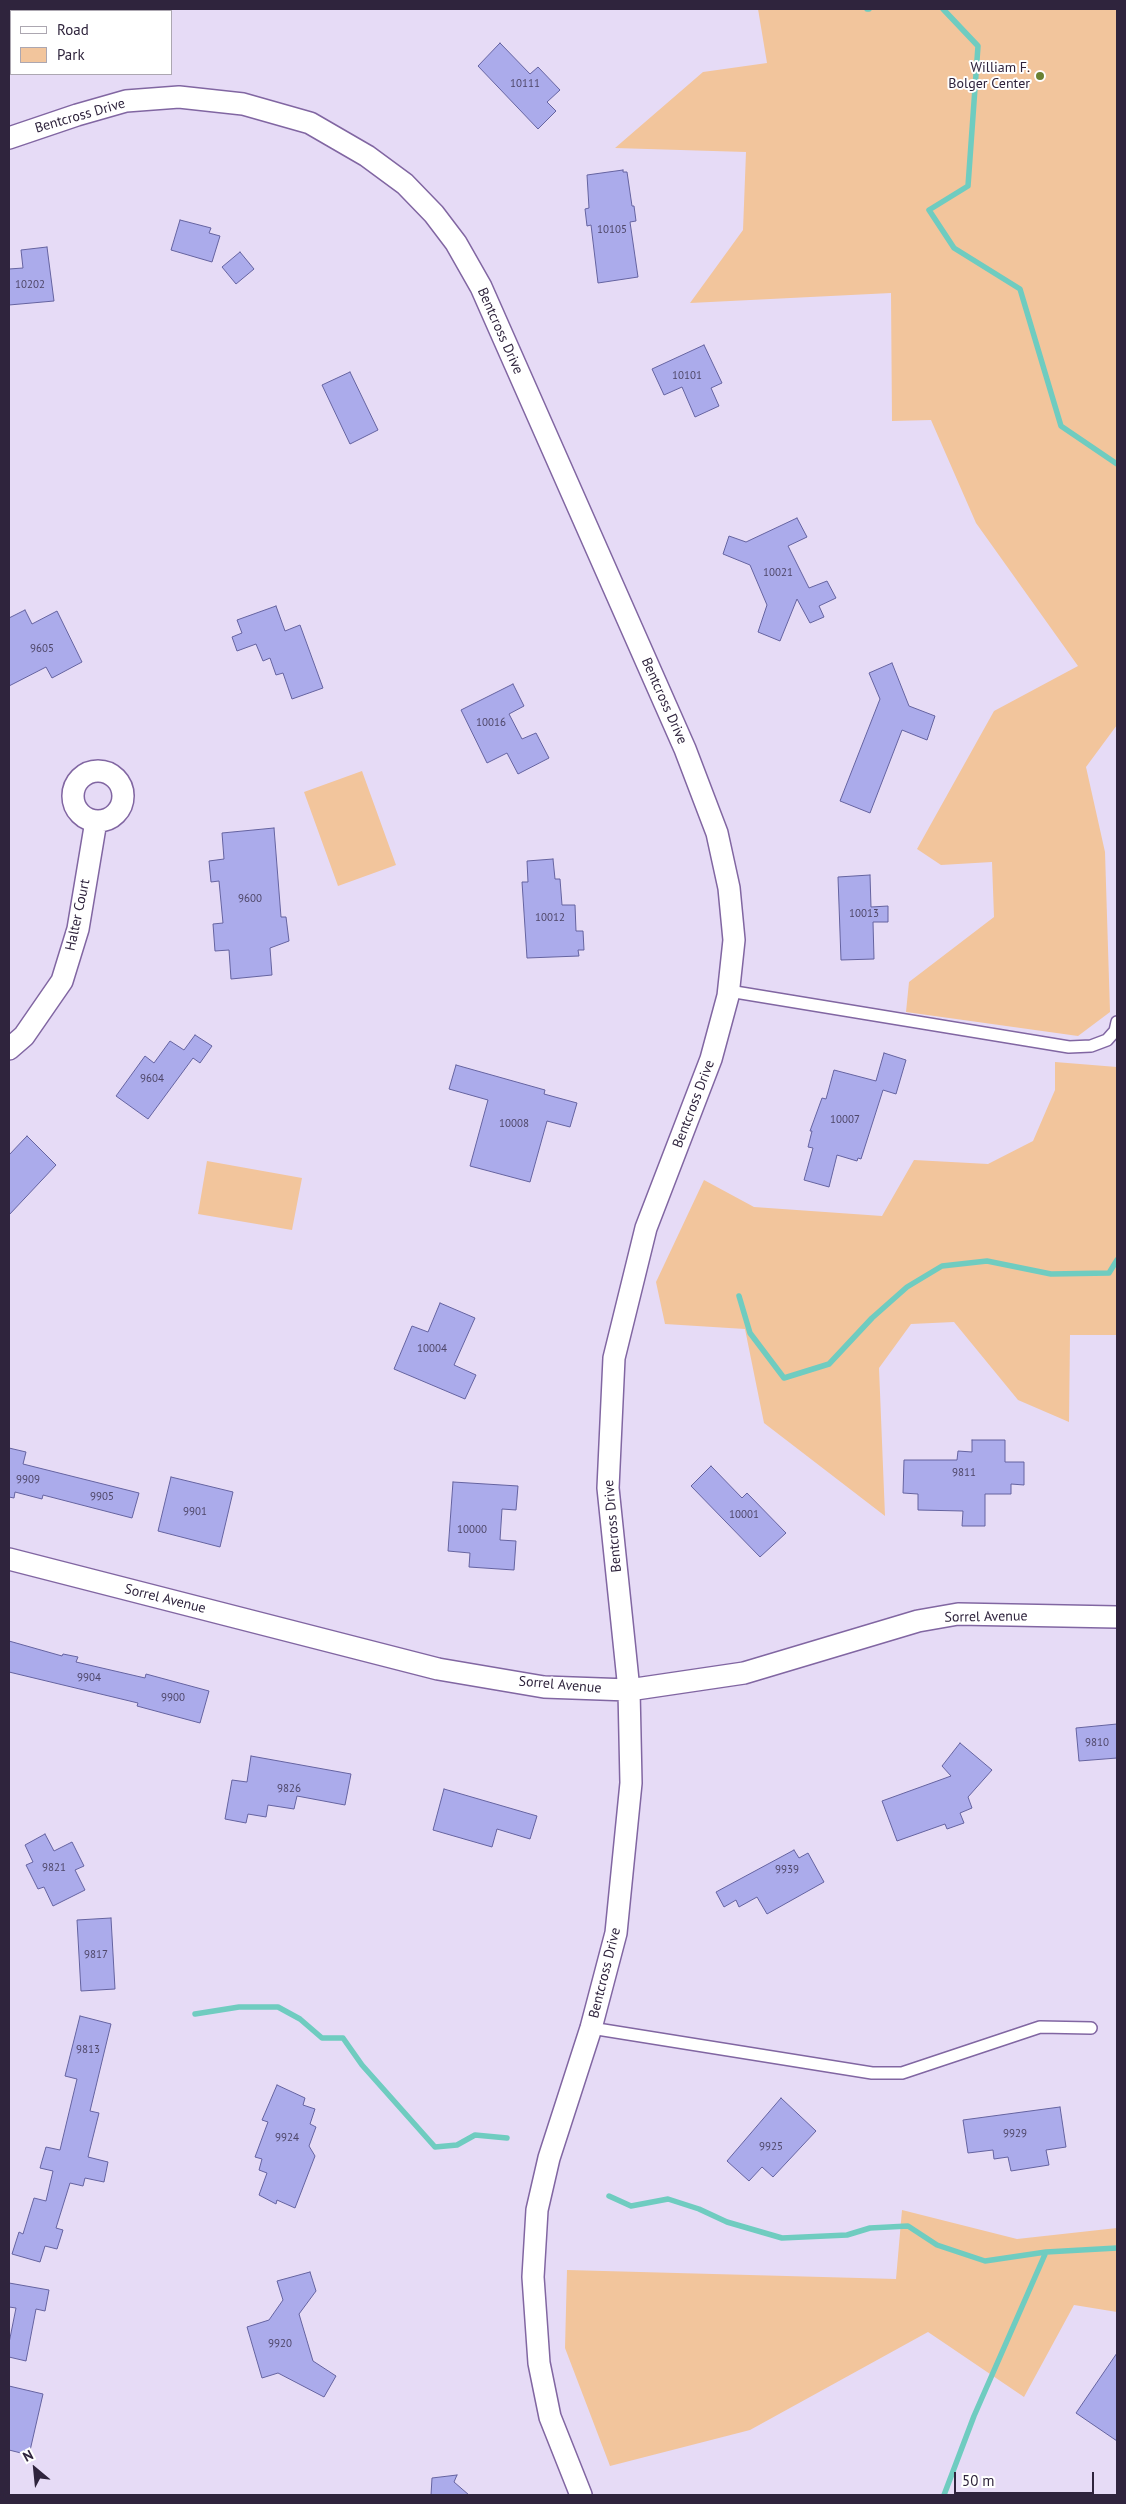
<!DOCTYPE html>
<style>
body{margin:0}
#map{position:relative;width:1126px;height:2504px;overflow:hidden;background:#e6dbf6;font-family:"PT Sans",sans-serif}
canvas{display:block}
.frame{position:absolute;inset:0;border:10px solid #2f243d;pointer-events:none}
.legend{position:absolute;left:10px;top:10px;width:162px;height:65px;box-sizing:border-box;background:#fff;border:1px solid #aca7b1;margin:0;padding:6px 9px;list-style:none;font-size:15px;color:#2f243d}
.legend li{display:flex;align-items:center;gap:10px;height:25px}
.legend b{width:25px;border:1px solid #aca7b1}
.north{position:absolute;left:10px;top:2444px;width:50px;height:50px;-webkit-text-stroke:4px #fff;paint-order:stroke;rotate:332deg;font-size:14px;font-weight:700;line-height:20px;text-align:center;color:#2f243d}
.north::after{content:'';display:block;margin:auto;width:18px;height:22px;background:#2f243d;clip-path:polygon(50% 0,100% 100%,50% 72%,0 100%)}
.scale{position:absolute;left:954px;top:2472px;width:140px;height:22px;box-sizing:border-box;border:2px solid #2f243d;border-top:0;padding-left:6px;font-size:15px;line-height:18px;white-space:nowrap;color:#2f243d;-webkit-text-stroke:4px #fff;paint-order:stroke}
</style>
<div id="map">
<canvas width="1126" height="2504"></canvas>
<div class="frame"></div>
<ul class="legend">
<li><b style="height:6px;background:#fff"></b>Road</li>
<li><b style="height:14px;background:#f2c59c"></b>Park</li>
</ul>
<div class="north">N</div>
<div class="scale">50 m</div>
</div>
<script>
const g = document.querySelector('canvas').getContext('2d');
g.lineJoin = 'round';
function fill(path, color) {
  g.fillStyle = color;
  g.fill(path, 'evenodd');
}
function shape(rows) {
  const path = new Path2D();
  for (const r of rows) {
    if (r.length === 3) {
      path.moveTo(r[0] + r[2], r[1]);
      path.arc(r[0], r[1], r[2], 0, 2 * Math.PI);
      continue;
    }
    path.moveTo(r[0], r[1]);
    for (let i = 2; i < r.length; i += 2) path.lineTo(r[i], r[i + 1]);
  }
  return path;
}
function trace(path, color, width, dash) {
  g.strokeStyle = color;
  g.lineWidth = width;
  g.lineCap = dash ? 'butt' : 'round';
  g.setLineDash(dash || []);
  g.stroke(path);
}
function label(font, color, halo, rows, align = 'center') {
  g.font = font + ' "PT Sans",sans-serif';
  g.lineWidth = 4;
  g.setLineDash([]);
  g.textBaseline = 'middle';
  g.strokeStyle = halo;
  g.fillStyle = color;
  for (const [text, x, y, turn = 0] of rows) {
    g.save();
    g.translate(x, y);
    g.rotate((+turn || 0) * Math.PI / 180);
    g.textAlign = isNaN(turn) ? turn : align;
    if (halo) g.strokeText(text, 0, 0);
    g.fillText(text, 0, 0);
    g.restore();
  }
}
fill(shape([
 [758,9,1117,9,1117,725,1086,767,1105,852,1110,1012,1078,1036,906,1012,909,982,994,917,992,862,941,865,917,849,994,711,1078,666,976,523,931,420,892,421,891,293,690,303,743,230,746,152,615,148,703,72,767,63],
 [362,771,396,865,338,886,304,792],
 [1055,1062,1117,1067,1117,1335,1070,1335,1069,1422,1018,1400,954,1322,911,1324,879,1368,885,1516,764,1423,745,1329,665,1324,656,1282,704,1180,754,1207,882,1216,914,1160,988,1164,1033,1141,1055,1090],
 [207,1161,302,1178,292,1230,198,1214],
 [902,2210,1017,2239,1117,2228,1117,2312,1074,2305,1024,2397,928,2332,750,2430,610,2466,565,2348,567,2270,896,2279]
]), '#f2c59c');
trace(shape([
 [867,9,869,9],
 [943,9,978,46,968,186,929,210,954,248,1020,289,1061,426,1117,464],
 [739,1296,750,1333,784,1378,829,1364,872,1318,907,1287,942,1266,987,1261,1051,1274,1109,1273,1117,1260],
 [195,2014,239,2007,278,2007,300,2019,322,2038,343,2038,362,2065,435,2147,457,2145,475,2135,507,2138],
 [609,2196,631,2206,668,2199,699,2209,727,2222,782,2238,847,2235,870,2228,908,2226,937,2245,985,2261,1046,2252,1117,2248],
 [944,2495,974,2416,1046,2252]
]), '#6fccc0', 5.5);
const building = shape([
 [500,43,530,74,538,67,560,90,547,102,556,111,538,129,478,66,500,43],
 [623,170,623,172,627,172,632,206,634,206,636,221,630,222,638,277,598,283,591,225,587,226,585,209,589,208,587,175,623,170],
 [180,220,211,228,209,233,220,236,212,262,171,250,180,220],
 [47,247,54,301,9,305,9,269,23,268,21,250,47,247],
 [240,252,254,269,236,284,222,267,240,252],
 [704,345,722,383,711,388,719,406,695,417,682,387,664,395,652,369,704,345],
 [350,372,378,430,350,444,322,385,350,372],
 [797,518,807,537,788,546,809,588,827,581,836,598,819,606,824,617,810,623,797,599,780,641,758,632,767,605,750,565,723,554,729,536,746,542,797,518],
 [276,606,285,631,300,625,323,688,292,699,283,673,276,675,270,658,263,661,256,644,237,651,232,637,242,633,237,620,276,606],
 [25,610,32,624,57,611,82,662,52,678,46,667,9,686,9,618,25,610],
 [892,663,909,706,935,716,927,740,902,730,870,813,840,801,880,699,869,673,892,663],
 [513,684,524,706,509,714,522,739,536,733,549,758,518,774,507,753,487,763,461,710,513,684],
 [274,828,281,917,286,917,289,941,270,948,272,975,231,979,229,950,215,951,213,924,223,923,219,881,211,882,209,861,224,859,222,833,274,828],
 [553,859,555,879,560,879,562,905,575,905,576,931,583,931,584,950,578,950,579,956,527,958,522,882,528,882,527,861,553,859],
 [870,875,871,907,888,906,888,922,873,922,874,959,841,960,838,877,870,875],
 [195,1035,212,1046,200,1063,193,1058,148,1119,116,1096,145,1056,154,1063,170,1041,184,1050,195,1035],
 [884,1053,906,1060,896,1094,883,1090,861,1159,858,1158,857,1161,837,1155,829,1187,804,1180,813,1148,808,1147,812,1131,810,1131,822,1098,826,1099,834,1070,876,1081,884,1053],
 [456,1065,545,1090,544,1094,577,1103,570,1127,547,1121,530,1182,470,1166,488,1100,449,1089,456,1065],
 [27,1136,56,1165,9,1215,9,1155,27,1136],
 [440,1303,475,1318,454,1365,476,1375,465,1399,394,1369,412,1326,428,1332,440,1303],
 [972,1440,1005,1440,1005,1462,1024,1462,1024,1485,1011,1484,1011,1494,985,1494,985,1526,962,1526,963,1511,918,1510,918,1494,903,1493,904,1460,957,1460,958,1451,972,1452,972,1440],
 [9,1448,26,1452,23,1464,139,1493,132,1518,43,1495,42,1499,15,1492,14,1498,9,1497,9,1448],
 [711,1466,742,1498,747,1493,786,1533,760,1557,691,1486,711,1466],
 [171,1477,233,1492,220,1547,158,1531,171,1477],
 [453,1482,518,1486,516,1510,502,1509,500,1540,516,1541,514,1570,469,1567,470,1553,448,1551,453,1482],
 [9,1641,62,1656,63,1654,78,1657,76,1662,145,1678,146,1674,209,1691,200,1723,137,1706,138,1703,9,1672,9,1641],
 [1117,1724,1117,1758,1079,1761,1076,1728,1117,1724],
 [960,1743,992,1770,968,1797,972,1808,960,1813,964,1823,947,1829,945,1824,897,1841,882,1801,951,1776,942,1766,960,1743],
 [251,1756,351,1774,345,1805,297,1796,294,1809,268,1805,266,1817,248,1814,246,1823,225,1819,232,1780,247,1782,251,1756],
 [444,1789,537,1816,530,1839,497,1829,492,1847,433,1830,444,1789],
 [45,1834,54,1851,72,1842,84,1866,75,1870,85,1890,53,1906,44,1887,38,1889,26,1865,33,1862,25,1845,45,1834],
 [794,1850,799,1858,808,1853,824,1882,767,1914,757,1897,739,1907,736,1900,724,1907,716,1892,794,1850],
 [111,1918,115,1989,81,1991,77,1920,111,1918],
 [80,2016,111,2024,90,2111,99,2113,88,2157,108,2162,104,2182,85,2178,83,2186,70,2183,56,2228,63,2230,57,2249,45,2246,40,2262,12,2254,19,2232,23,2234,34,2198,46,2201,53,2171,40,2168,46,2147,60,2150,77,2079,65,2076,80,2016],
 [277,2085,305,2098,303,2105,315,2109,310,2124,316,2127,309,2146,315,2156,295,2208,277,2200,276,2204,259,2195,267,2173,259,2170,262,2159,255,2157,268,2122,262,2120,277,2085],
 [781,2098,816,2131,773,2177,762,2167,749,2181,727,2161,781,2098],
 [1060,2107,1066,2147,1046,2150,1049,2165,1011,2171,1008,2157,994,2159,993,2150,968,2153,963,2120,1060,2107],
 [310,2272,316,2291,299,2314,313,2361,336,2376,324,2397,278,2373,262,2378,247,2327,269,2320,283,2300,277,2281,310,2272],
 [9,2283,49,2290,45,2311,36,2309,26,2361,9,2357,9,2343,16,2308,9,2307,9,2283],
 [1117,2353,1117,2441,1076,2413,1117,2353],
 [9,2386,43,2394,29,2455,9,2450,9,2386],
 [457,2475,454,2482,469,2495,431,2495,432,2478,457,2475]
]);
fill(building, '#ababeb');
trace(building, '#6563a0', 1);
const service = shape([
 [729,991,1069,1047,1091,1046,1107,1040,1115,1031,1117,1022],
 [591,2028,872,2073,902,2073,1040,2027,1091,2028]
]);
const minor = shape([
 [9,138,77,115,126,101,179,97,243,104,310,123,367,156,405,184,434,214,456,243,481,287,685,749,717,833,729,888,734,940,728,996,711,1059,646,1228,614,1358,608,1488,629,1690,631,1783,616,1933,591,2028,549,2158,537,2210,533,2277,539,2363,550,2417,581,2495],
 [98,796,25],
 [9,1049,24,1036,62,981,78,929,96,821],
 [9,1559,438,1669,544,1687,629,1690,744,1673,918,1621,958,1614,1117,1617]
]);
trace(service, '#8166a2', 14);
trace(minor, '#8166a2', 24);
trace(service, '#fff', 11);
trace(minor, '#fff', 21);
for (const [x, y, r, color] of [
 [1040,76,5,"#698133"]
]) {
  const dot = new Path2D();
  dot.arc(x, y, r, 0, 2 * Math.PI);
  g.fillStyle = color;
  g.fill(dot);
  trace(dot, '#fff', 2);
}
label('11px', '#4e4668', null, [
 ["10111",525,84],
 ["10105",612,230],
 ["10202",30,285],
 ["10101",687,376],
 ["10021",778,573],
 ["9605",42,649],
 ["10016",491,723],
 ["9600",250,899],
 ["10013",864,914],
 ["10012",550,918],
 ["9604",152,1079],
 ["10007",845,1120],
 ["10008",514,1124],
 ["10004",432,1349],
 ["9811",964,1473],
 ["9909",28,1480],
 ["9905",102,1497],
 ["9901",195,1512],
 ["10001",744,1515],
 ["10000",472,1530],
 ["9904",89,1678],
 ["9900",173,1698],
 ["9810",1097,1743],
 ["9826",289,1789],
 ["9821",54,1868],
 ["9939",787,1870],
 ["9817",96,1955],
 ["9813",88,2050],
 ["9929",1015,2134],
 ["9924",287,2138],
 ["9925",771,2147],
 ["9920",280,2344]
]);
label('14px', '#2f243d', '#fff', [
 ["William F.",1030,68],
 ["Bolger Center",1030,84]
], 'right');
label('14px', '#2f243d', '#fff', [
 ["Bentcross Drive",80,116,-16],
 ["Bentcross Drive",500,331,66],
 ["Bentcross Drive",664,701,66],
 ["Halter Court",78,915,-78],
 ["Bentcross Drive",694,1104,-69],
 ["Bentcross Drive",613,1526,-95],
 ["Sorrel Avenue",165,1599,14],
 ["Sorrel Avenue",986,1617,-1],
 ["Sorrel Avenue",560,1685,5],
 ["Bentcross Drive",605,1973,-76]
]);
</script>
